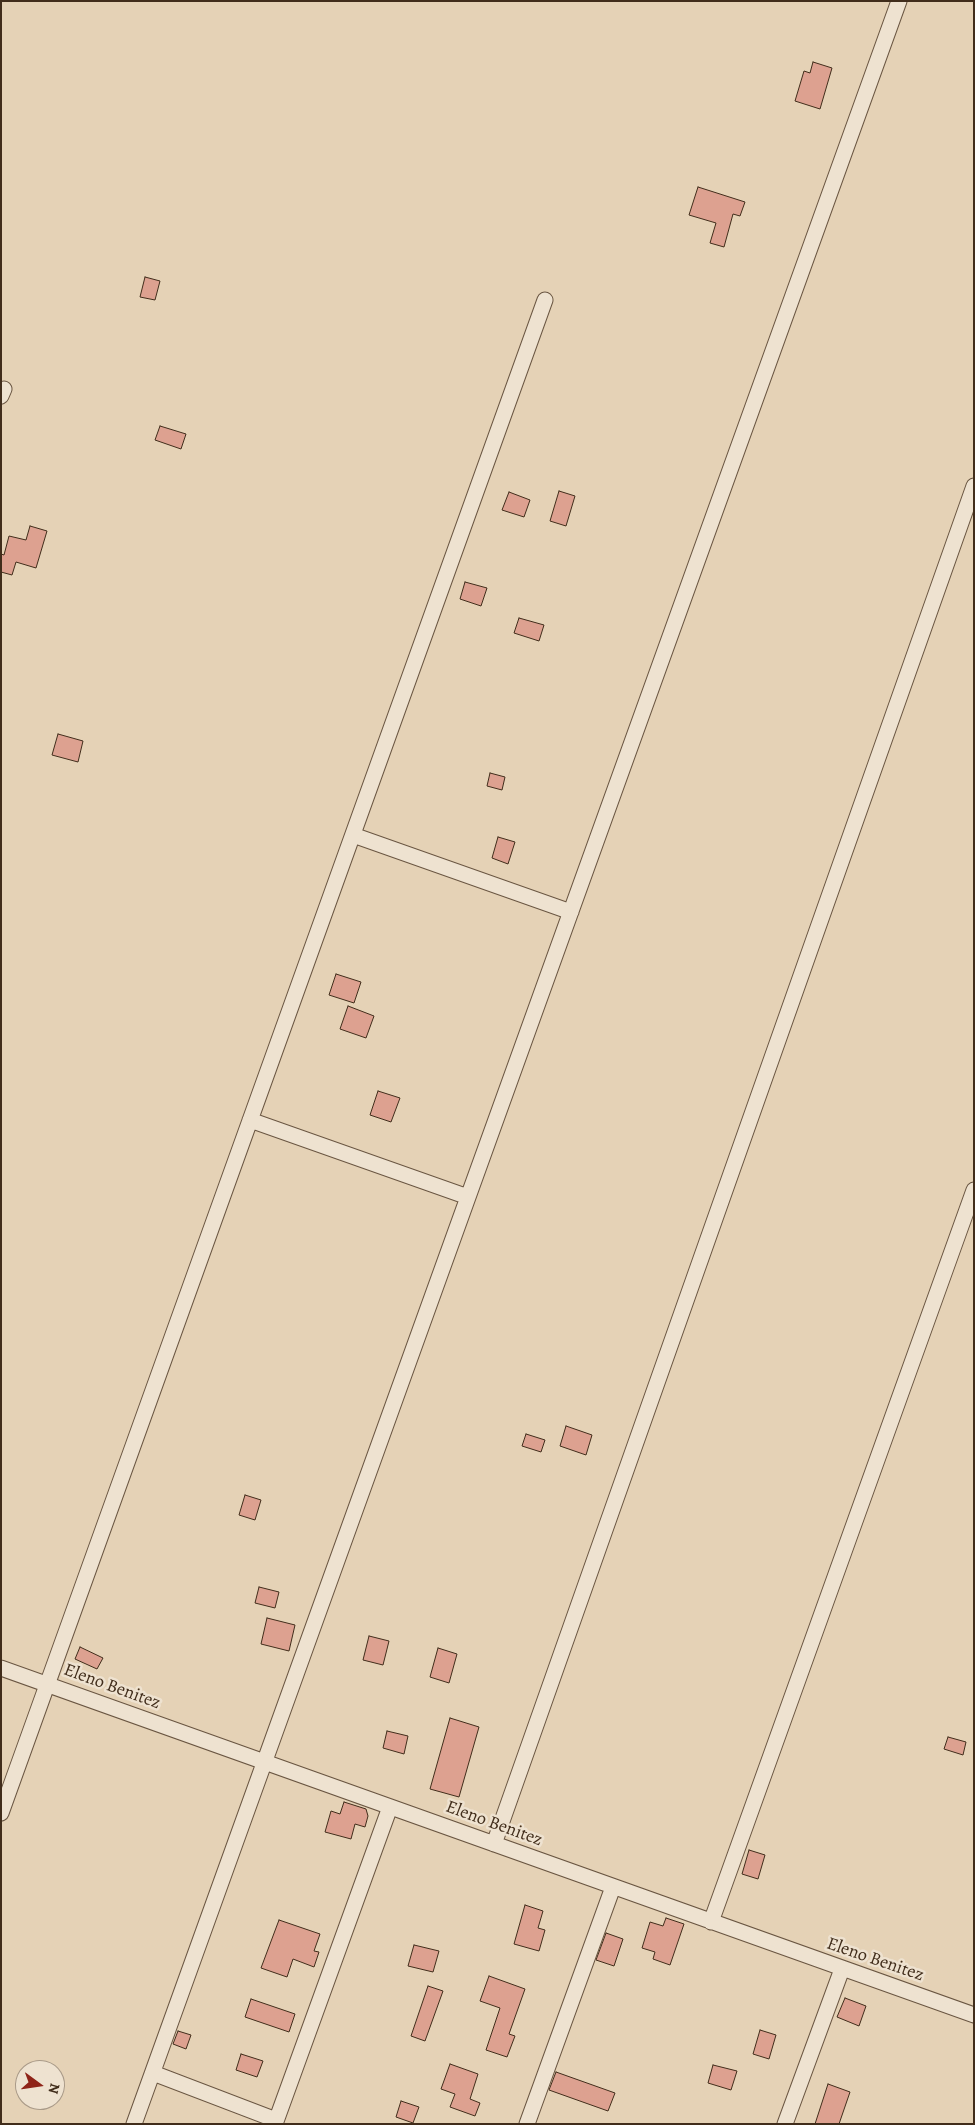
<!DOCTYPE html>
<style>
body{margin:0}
#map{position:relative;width:975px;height:2125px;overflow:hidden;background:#e5d2b6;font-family:Alegreya,serif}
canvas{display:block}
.frame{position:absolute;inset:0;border:2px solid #412d1b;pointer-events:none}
.north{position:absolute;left:15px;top:2060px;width:50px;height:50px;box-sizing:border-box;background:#eee2d0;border:1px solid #a99a88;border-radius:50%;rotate:104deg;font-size:14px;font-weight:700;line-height:20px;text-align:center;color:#412d1b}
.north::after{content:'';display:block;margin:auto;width:18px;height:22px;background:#8f2418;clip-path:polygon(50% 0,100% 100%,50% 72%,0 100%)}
</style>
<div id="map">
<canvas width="975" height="2125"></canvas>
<div class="frame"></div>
<div class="north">N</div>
</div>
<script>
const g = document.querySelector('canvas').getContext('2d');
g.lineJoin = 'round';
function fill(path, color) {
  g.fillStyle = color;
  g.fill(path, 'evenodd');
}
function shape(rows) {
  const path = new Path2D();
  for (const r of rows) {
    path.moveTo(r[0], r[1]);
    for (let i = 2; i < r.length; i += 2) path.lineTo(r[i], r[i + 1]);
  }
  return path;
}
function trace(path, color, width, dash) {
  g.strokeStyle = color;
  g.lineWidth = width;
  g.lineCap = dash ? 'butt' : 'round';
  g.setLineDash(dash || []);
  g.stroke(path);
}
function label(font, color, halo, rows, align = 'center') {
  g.font = font + ' Alegreya,serif';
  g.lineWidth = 5;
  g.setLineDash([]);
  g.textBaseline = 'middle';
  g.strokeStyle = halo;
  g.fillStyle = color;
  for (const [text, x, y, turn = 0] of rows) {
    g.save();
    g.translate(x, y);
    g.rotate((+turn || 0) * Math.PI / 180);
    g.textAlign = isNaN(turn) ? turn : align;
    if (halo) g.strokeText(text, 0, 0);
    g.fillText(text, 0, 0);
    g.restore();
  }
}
const building = shape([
 [813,62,832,68,820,109,795,101,804,71,810,73,813,62],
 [698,187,745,202,740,216,733,214,724,247,710,243,716,223,689,215,698,187],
 [145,277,160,281,155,300,140,297,145,277],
 [160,426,186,434,181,449,155,440,160,426],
 [559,491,575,496,566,526,550,521,559,491],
 [509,492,530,500,524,517,502,510,509,492],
 [30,526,47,531,36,568,16,562,12,575,1,572,1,554,4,555,9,536,26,540,30,526],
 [465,582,487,588,481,606,460,599,465,582],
 [519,618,544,625,539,641,514,633,519,618],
 [58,734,83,741,78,762,52,755,58,734],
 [490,773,505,777,502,790,487,786,490,773],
 [498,837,515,842,508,864,492,858,498,837],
 [336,974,361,982,354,1003,329,995,336,974],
 [348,1006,374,1016,366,1038,340,1029,348,1006],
 [378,1091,400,1098,391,1122,370,1115,378,1091],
 [566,1426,592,1435,586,1455,560,1446,566,1426],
 [526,1434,545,1440,541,1452,522,1446,526,1434],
 [245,1495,261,1500,255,1520,239,1515,245,1495],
 [259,1587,279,1592,275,1608,255,1603,259,1587],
 [267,1618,295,1625,289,1651,261,1644,267,1618],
 [369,1636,389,1641,383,1665,363,1660,369,1636],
 [80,1647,103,1658,97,1669,75,1659,80,1647],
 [438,1648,457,1654,449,1683,430,1677,438,1648],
 [450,1718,479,1727,459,1797,430,1789,450,1718],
 [387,1731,408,1736,404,1754,383,1748,387,1731],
 [948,1737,966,1742,963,1755,944,1749,948,1737],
 [344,1802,366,1809,368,1816,365,1827,355,1824,351,1839,325,1832,331,1811,340,1814,344,1802],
 [749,1850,765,1855,758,1879,742,1874,749,1850],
 [525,1905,543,1911,538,1928,545,1930,539,1951,514,1944,525,1905],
 [666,1918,684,1924,670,1965,653,1959,655,1952,642,1948,650,1922,663,1926,666,1918],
 [279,1920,320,1934,314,1951,319,1952,314,1967,293,1959,287,1977,261,1968,279,1920],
 [606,1933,623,1939,614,1966,596,1960,606,1933],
 [414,1945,439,1951,433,1972,408,1966,414,1945],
 [489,1976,525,1989,509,2034,515,2036,507,2057,486,2050,500,2008,480,2001,489,1976],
 [428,1986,443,1991,425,2041,411,2036,428,1986],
 [845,1998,866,2006,859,2026,837,2017,845,1998],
 [251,1999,295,2014,289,2032,245,2017,251,1999],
 [760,2030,776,2035,769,2059,753,2054,760,2030],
 [178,2031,191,2035,186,2049,173,2044,178,2031],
 [241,2054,263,2061,257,2077,236,2070,241,2054],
 [450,2064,478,2074,470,2099,480,2103,475,2116,450,2107,455,2094,441,2089,450,2064],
 [713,2065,737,2071,731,2090,708,2083,713,2065],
 [556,2072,615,2093,608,2111,549,2090,556,2072],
 [828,2084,850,2092,839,2124,815,2124,828,2084],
 [401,2101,419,2107,413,2123,396,2117,401,2101]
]);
fill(building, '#dda190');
trace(building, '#412d1b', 1);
const minor = shape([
 [1,396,4,389],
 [353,835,571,912],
 [250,1120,468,1197],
 [1,1668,974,2015],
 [1,1813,545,300],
 [494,1844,974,486],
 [711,1922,974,1190],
 [153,2073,276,2120],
 [134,2124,899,1],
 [275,2124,390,1807],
 [527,2124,613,1887],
 [785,2124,842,1969]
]);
trace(minor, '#6a5642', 17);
trace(minor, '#eee2d0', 15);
label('18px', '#412d1b', '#eee2d0', [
 ["Eleno Benitez",112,1687,20],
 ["Eleno Benitez",494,1824,20],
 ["Eleno Benitez",875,1960,19]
]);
</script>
